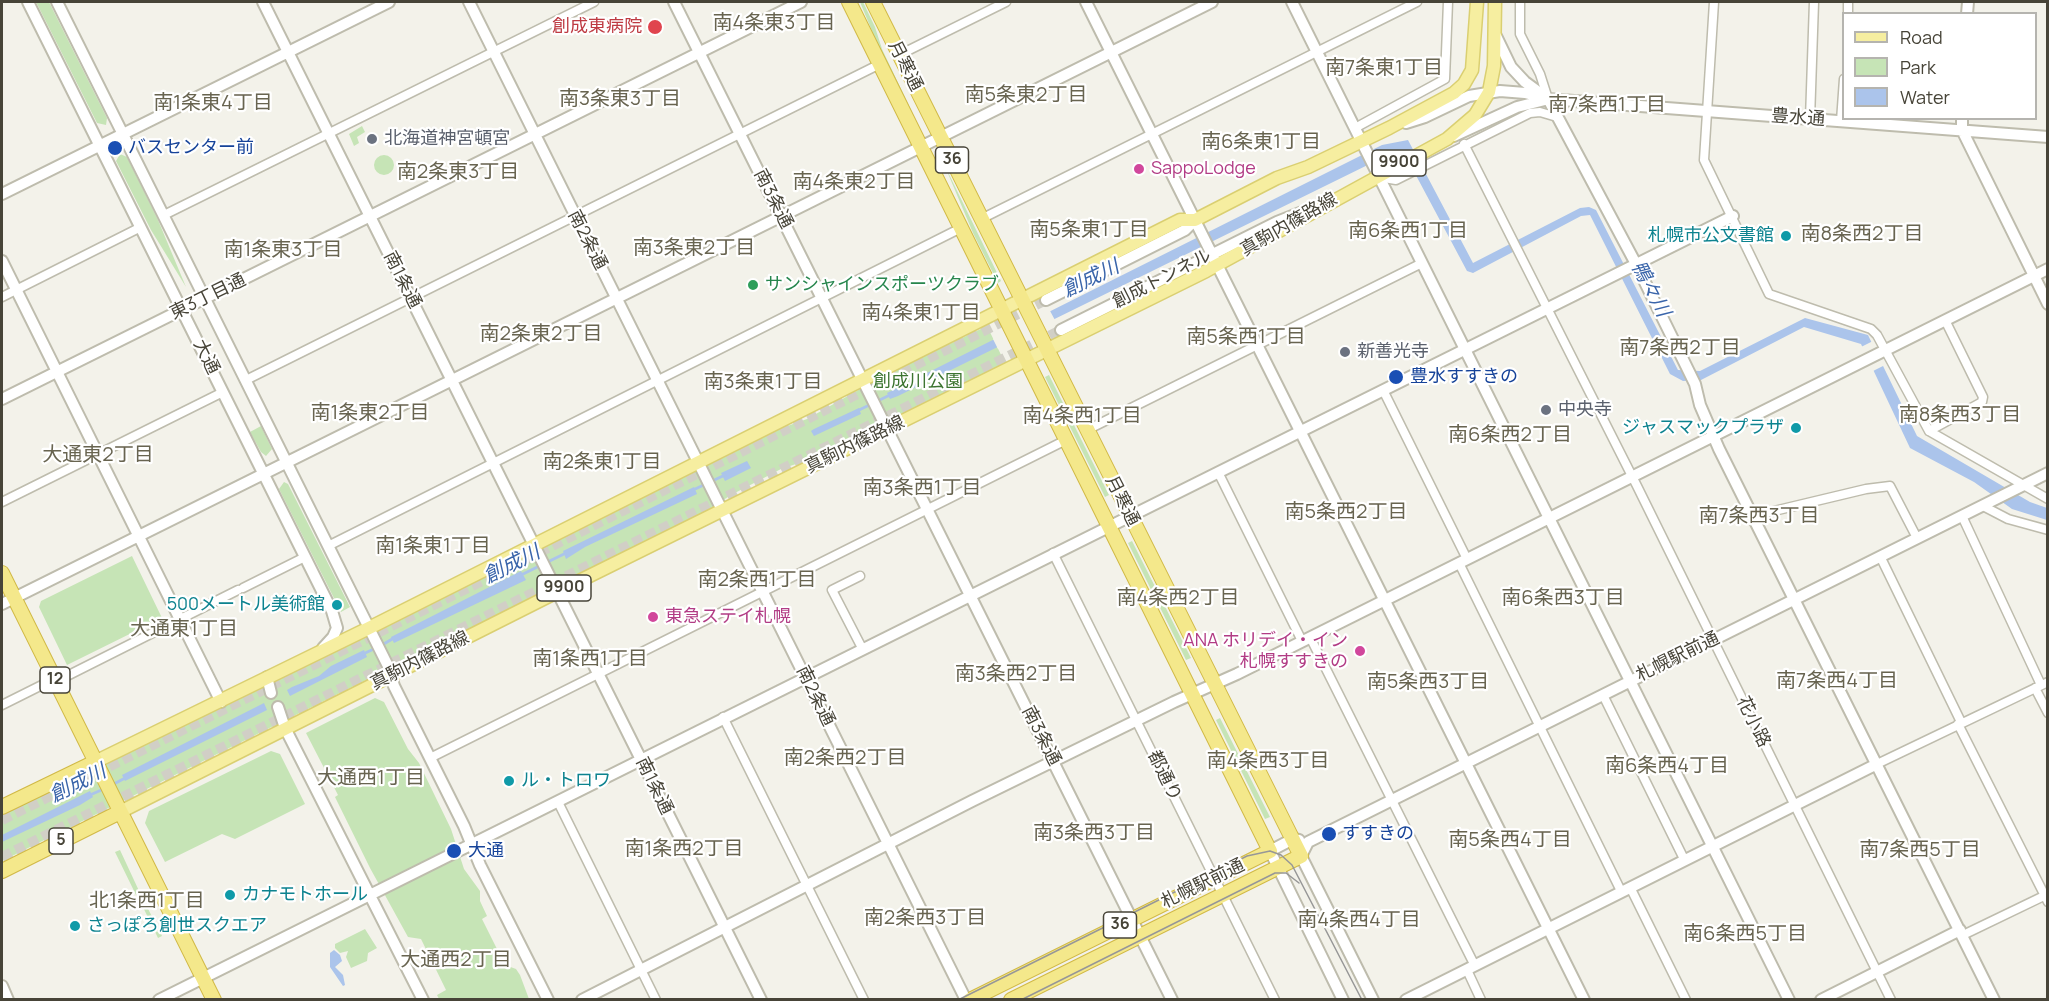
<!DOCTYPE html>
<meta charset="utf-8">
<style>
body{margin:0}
#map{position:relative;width:2049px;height:1001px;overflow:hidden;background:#f3f2ea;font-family:Manrope,sans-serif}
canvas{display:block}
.frame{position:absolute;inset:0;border:3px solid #474438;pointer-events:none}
.legend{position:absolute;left:1842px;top:12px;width:195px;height:108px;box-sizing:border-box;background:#fff;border:2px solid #b5b4af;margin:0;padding:8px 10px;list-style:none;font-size:18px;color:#474438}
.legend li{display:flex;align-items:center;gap:12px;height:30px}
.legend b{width:30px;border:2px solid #b5b4af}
</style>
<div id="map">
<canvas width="2049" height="1001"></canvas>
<div class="frame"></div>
<ul class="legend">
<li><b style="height:8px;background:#f6eea0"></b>Road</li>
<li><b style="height:16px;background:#c6e4b6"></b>Park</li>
<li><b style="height:16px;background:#abc4eb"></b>Water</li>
</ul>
</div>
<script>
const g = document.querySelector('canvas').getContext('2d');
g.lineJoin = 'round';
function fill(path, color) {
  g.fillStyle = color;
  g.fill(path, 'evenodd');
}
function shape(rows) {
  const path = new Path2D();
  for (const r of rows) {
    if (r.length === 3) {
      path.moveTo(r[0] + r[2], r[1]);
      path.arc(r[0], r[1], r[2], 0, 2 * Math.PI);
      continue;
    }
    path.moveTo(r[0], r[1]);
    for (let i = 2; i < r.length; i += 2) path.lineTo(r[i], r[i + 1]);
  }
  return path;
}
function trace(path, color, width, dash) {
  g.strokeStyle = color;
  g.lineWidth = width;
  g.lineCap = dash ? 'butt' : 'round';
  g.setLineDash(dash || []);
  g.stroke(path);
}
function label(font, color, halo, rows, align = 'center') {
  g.font = font + ' Manrope,"Noto Sans JP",sans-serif';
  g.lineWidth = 4.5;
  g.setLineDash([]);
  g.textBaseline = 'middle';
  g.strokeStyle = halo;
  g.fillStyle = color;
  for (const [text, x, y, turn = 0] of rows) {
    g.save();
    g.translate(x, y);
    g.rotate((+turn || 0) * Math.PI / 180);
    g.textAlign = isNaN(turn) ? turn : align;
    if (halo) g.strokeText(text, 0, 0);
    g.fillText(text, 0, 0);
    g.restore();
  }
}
fill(shape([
 [36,2,49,2,107,118,106,125,97,123],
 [860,2,863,2,875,27,882,49,913,114,879,48],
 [362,126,365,132,357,137,359,143,354,146,349,134],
 [120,154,127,157,158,220,186,287,151,230,116,161],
 [384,165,10],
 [944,164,1001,281,998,283,973,233],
 [987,326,1005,363,808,460,781,469,731,495,708,510,2,861,2,813,260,688,776,430,807,419,885,375],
 [1049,375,1109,495,1105,497,1045,377],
 [261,426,272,449,266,456,261,452,250,432],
 [284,482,288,484,350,607,341,612,279,489],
 [1132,541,1191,658,1186,660,1128,543],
 [132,556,162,618,67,665,39,607,41,601],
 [375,698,384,702,408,749,419,763,451,829,464,869,480,891,480,901,487,916,482,919,505,965,516,969,520,975,529,999,439,999,437,995,446,990,421,939,408,937,370,868,335,797,338,795,306,733],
 [1220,718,1270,817,1265,819,1216,720],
 [271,751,280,754,305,804,235,839,222,834,165,862,145,823,149,811],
 [120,850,140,893,136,895,115,852],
 [143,899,162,936,158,938,140,901],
 [365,929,377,948,368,953,367,961,351,968,346,957,348,951,340,953,335,948,335,944]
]), '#c6e4b6');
fill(shape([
 [1408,140,1473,263,1580,208,1589,207,1596,210,1678,370,1700,371,1805,318,1868,335,1917,436,2030,502,2047,508,2047,520,2012,509,1974,482,1910,448,1861,344,1804,327,1701,380,1683,381,1670,374,1590,215,1581,216,1473,273,1467,271,1403,151,1386,156,898,396,890,399,887,393,1382,145],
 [859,408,861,414,814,436,811,431,814,429],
 [747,461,751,468,725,481,721,473],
 [694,487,697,494,585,547,566,559,563,551],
 [521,571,526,580,394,643,391,637],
 [364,650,367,657,290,696,287,690,292,687,319,676,331,666],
 [264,703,267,710,125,781,122,775],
 [90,791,93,797,80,805,2,842,2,835],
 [334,950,340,955,342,961,335,967,343,975,345,985,343,986,330,967,330,953]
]), '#abc4eb');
fill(shape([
 [1049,309,1056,322,998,349,993,339],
 [1873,341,1885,365,1873,371,1861,347]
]), '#f3f2ea');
trace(shape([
 [857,411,892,394],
 [693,490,725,475],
 [521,575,566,553],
 [382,645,394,638],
 [363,654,376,648],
 [112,785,127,777],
 [90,795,106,788]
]), '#abc4eb', 3);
trace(shape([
 [2,820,1046,300],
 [2,857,1061,330]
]), '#d1cfc6', 10, [10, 5]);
const minor = shape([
 [1520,2,1520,34,1540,74,1548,99],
 [1714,2,1704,160,1769,294,1871,329,1877,335,1929,431,2048,499],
 [1848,14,1848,2],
 [899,55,1006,2],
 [1810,119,1814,2],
 [1841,121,1844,79],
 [1355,128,1445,79,1448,2],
 [1464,144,1637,486,1891,1000],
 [1378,177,1396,180,1530,113,1540,112,1557,117],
 [164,215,594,2],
 [981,219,1417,2],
 [2,297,141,227],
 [246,380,880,64],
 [1383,390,1467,559],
 [1087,430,1422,263],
 [1929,431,1982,402,1983,397,1945,320],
 [1218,472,1302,641],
 [2,502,223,392],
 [1983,506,2008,519,2048,530],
 [1753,516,1866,489,1890,486,1917,538],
 [1962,516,2041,685],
 [328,546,961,228],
 [1053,553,1275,1000],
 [1880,556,1961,722],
 [1459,563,1621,891],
 [860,576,832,590,862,648],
 [243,588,305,557],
 [1310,637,1475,966],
 [55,682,238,590],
 [2035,688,2048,713],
 [1603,695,1684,859],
 [2,705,54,679],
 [723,717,864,1000],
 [1958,724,2048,902],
 [430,758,1066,440],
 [1877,764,2048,682],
 [558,802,656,1000],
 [1630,887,1686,1000],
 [1963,935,2048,894],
 [1467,970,1481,1000]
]);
const tertiary = shape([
 [28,2,332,611,337,628,333,637,323,648],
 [57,2,388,666,394,686,464,826,480,865,548,1000],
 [263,2,761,1000],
 [469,2,966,1000],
 [674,2,1172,1000],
 [1086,2,1584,1000],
 [1292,2,1789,1000],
 [1967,14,1968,2],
 [1495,34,1511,67,1525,82,1548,99,1636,264,1695,384,1700,405,1719,449,1994,1000],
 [1962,118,1962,130,2048,304],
 [1406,123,1425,117,1469,96,1500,91,1525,93,1548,99,2048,137],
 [1454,136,1517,107,1545,100],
 [2,194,389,2],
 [2,261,221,702],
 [1046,300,1185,230,1195,220],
 [1061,330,1277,222,1310,209],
 [2,399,801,2],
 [2,604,1212,2],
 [267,677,271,693],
 [278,707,285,728,423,1000],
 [1299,840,1293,839,1270,851,1343,1000],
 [2,986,8,1000],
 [159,1000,1733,216],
 [582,1000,972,801,1174,702,1237,674,2048,269],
 [1373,1000,1301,856,1308,842,2048,473],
 [1406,1000,1877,764],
 [1821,1000,1960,930]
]);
const primary = shape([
 [95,762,369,628,1180,220,1195,220,1277,178,1308,167,1389,128,1454,93,1464,84,1472,70,1477,2],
 [120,812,557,592,1206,271,1447,139,1475,115,1489,92,1494,66,1495,2]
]);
const trunk = shape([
 [849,2,1270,851,970,1000],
 [873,2,1301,856,1011,1000],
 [2,573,214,1000],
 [2,807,95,762],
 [2,871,120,812]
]);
trace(minor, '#bebcad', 11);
trace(tertiary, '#bebcad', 14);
trace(primary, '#dacf71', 15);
trace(trunk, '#d1b946', 16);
trace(minor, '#fff', 8);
trace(tertiary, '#fff', 10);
trace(primary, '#f6eea0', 12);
trace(trunk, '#f4e88b', 14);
trace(shape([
 [958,1000,1247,856,1270,851,1281,855,1292,865,1362,1000],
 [1021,1000,1275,873,1286,873,1299,883]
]), '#979797', 1.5);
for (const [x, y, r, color] of [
 [655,27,8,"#e0444e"],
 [372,139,6,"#6b7280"],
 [115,148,8,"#1a4fb4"],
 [1139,169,6,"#d1479c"],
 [1786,236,6,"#0f9aa8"],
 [753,285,6,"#2e9e5b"],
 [1345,352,6,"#6b7280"],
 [1396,377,8,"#1a4fb4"],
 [1546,410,6,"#6b7280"],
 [1796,428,6,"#0f9aa8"],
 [337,605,6,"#0f9aa8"],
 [653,617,6,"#d1479c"],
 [1360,651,6,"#d1479c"],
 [509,781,6,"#0f9aa8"],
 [1329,834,8,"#1a4fb4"],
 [454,851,8,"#1a4fb4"],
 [230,895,6,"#0f9aa8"],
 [75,926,6,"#0f9aa8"]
]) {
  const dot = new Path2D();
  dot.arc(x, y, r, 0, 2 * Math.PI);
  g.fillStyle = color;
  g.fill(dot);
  trace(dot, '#fff', 2);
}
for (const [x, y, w] of [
 [952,160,33],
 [1399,163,54],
 [564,588,54],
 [55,680,30],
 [61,841,24],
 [1120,925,33]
]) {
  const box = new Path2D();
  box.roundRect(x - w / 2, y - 13, w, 26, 4.5);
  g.fillStyle = '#fff';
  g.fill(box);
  trace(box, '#474438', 1.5);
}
label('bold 16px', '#474438', null, [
 ["36",952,160],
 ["9900",1399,163],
 ["9900",564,588],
 ["12",55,680],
 ["5",61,841],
 ["36",1120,925]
]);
label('18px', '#be3a42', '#fff', [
 ["創成東病院",642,27]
], 'right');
label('18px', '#474438', '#fff', [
 ["月寒通",905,66,63],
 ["豊水通",1798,118,4],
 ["南3条通",773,199,63],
 ["真駒内篠路線",1289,225,-30],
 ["南2条通",587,240,63],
 ["創成トンネル",1162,279,-27],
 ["南1条通",402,280,63],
 ["東3丁目通",208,297,-26],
 ["大通",206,357,64],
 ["真駒内篠路線",855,445,-26],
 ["月寒通",1122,501,63],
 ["札幌駅前通",1678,657,-26],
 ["真駒内篠路線",420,661,-27],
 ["南2条通",815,696,64],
 ["花小路",1753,722,64],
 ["南3条通",1041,736,63],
 ["都通り",1164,776,64],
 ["南1条通",654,786,64],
 ["札幌駅前通",1203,884,-26]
]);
label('18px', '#5b616d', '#fff', [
 ["北海道神宮頓宮",384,139],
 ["新善光寺",1357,352],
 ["中央寺",1558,410]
], 'left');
label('18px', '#164399', '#fff', [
 ["バスセンター前",128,148],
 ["豊水すすきの",1410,377],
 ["すすきの",1342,834],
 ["大通",468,851]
], 'left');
label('18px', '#b23c85', '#fff', [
 ["SappoLodge",1151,169],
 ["東急ステイ札幌",665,617],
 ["ANA ホリデイ・イン",1348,641,"right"],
 ["札幌すすきの",1348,662,"right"]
], 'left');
label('18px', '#0d838f', '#fff', [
 ["札幌市公文書館",1774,236],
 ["ジャスマックプラザ",1784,428],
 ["500メートル美術館",325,605],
 ["ル・トロワ",521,781,"left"],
 ["カナモトホール",242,895,"left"],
 ["さっぽろ創世スクエア",87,926,"left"]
], 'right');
label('18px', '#27864d', '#fff', [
 ["サンシャインスポーツクラブ",765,285]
], 'left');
label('18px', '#3c7430', '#fff', [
 ["創成川公園",918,382]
]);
label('20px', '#686450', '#fff', [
 ["南4条東3丁目",774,23],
 ["南7条東1丁目",1384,68],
 ["南5条東2丁目",1026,95],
 ["南3条東3丁目",620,99],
 ["南1条東4丁目",213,103],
 ["南7条西1丁目",1607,105],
 ["南6条東1丁目",1261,142],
 ["南2条東3丁目",458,172],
 ["南4条東2丁目",854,182],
 ["南5条東1丁目",1089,230],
 ["南6条西1丁目",1408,231],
 ["南8条西2丁目",1862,234],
 ["南3条東2丁目",694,248],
 ["南1条東3丁目",283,250],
 ["南4条東1丁目",921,313],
 ["南2条東2丁目",541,334],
 ["南5条西1丁目",1246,337],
 ["南7条西2丁目",1680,348],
 ["南3条東1丁目",763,382],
 ["南1条東2丁目",370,413],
 ["南8条西3丁目",1960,415],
 ["南4条西1丁目",1082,416],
 ["南6条西2丁目",1510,435],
 ["大通東2丁目",98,455],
 ["南2条東1丁目",602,462],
 ["南3条西1丁目",922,488],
 ["南5条西2丁目",1346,512],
 ["南7条西3丁目",1759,516],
 ["南1条東1丁目",433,546],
 ["南2条西1丁目",757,580],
 ["南4条西2丁目",1178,598],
 ["南6条西3丁目",1563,598],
 ["大通東1丁目",184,629],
 ["南1条西1丁目",590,659],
 ["南3条西2丁目",1016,674],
 ["南7条西4丁目",1837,681],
 ["南5条西3丁目",1428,682],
 ["南2条西2丁目",845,758],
 ["南4条西3丁目",1268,761],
 ["南6条西4丁目",1667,766],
 ["大通西1丁目",371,778],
 ["南3条西3丁目",1094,833],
 ["南5条西4丁目",1510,840],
 ["南1条西2丁目",684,849],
 ["南7条西5丁目",1920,850],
 ["北1条西1丁目",147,901],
 ["南2条西3丁目",925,918],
 ["南4条西4丁目",1359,920],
 ["南6条西5丁目",1745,934],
 ["大通西2丁目",456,960]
]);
label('italic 20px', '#3a65aa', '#fff', [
 ["創成川",1091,279,-26],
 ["鴨々川",1650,289,62],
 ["創成川",512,565,-27],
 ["創成川",78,784,-27]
]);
</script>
